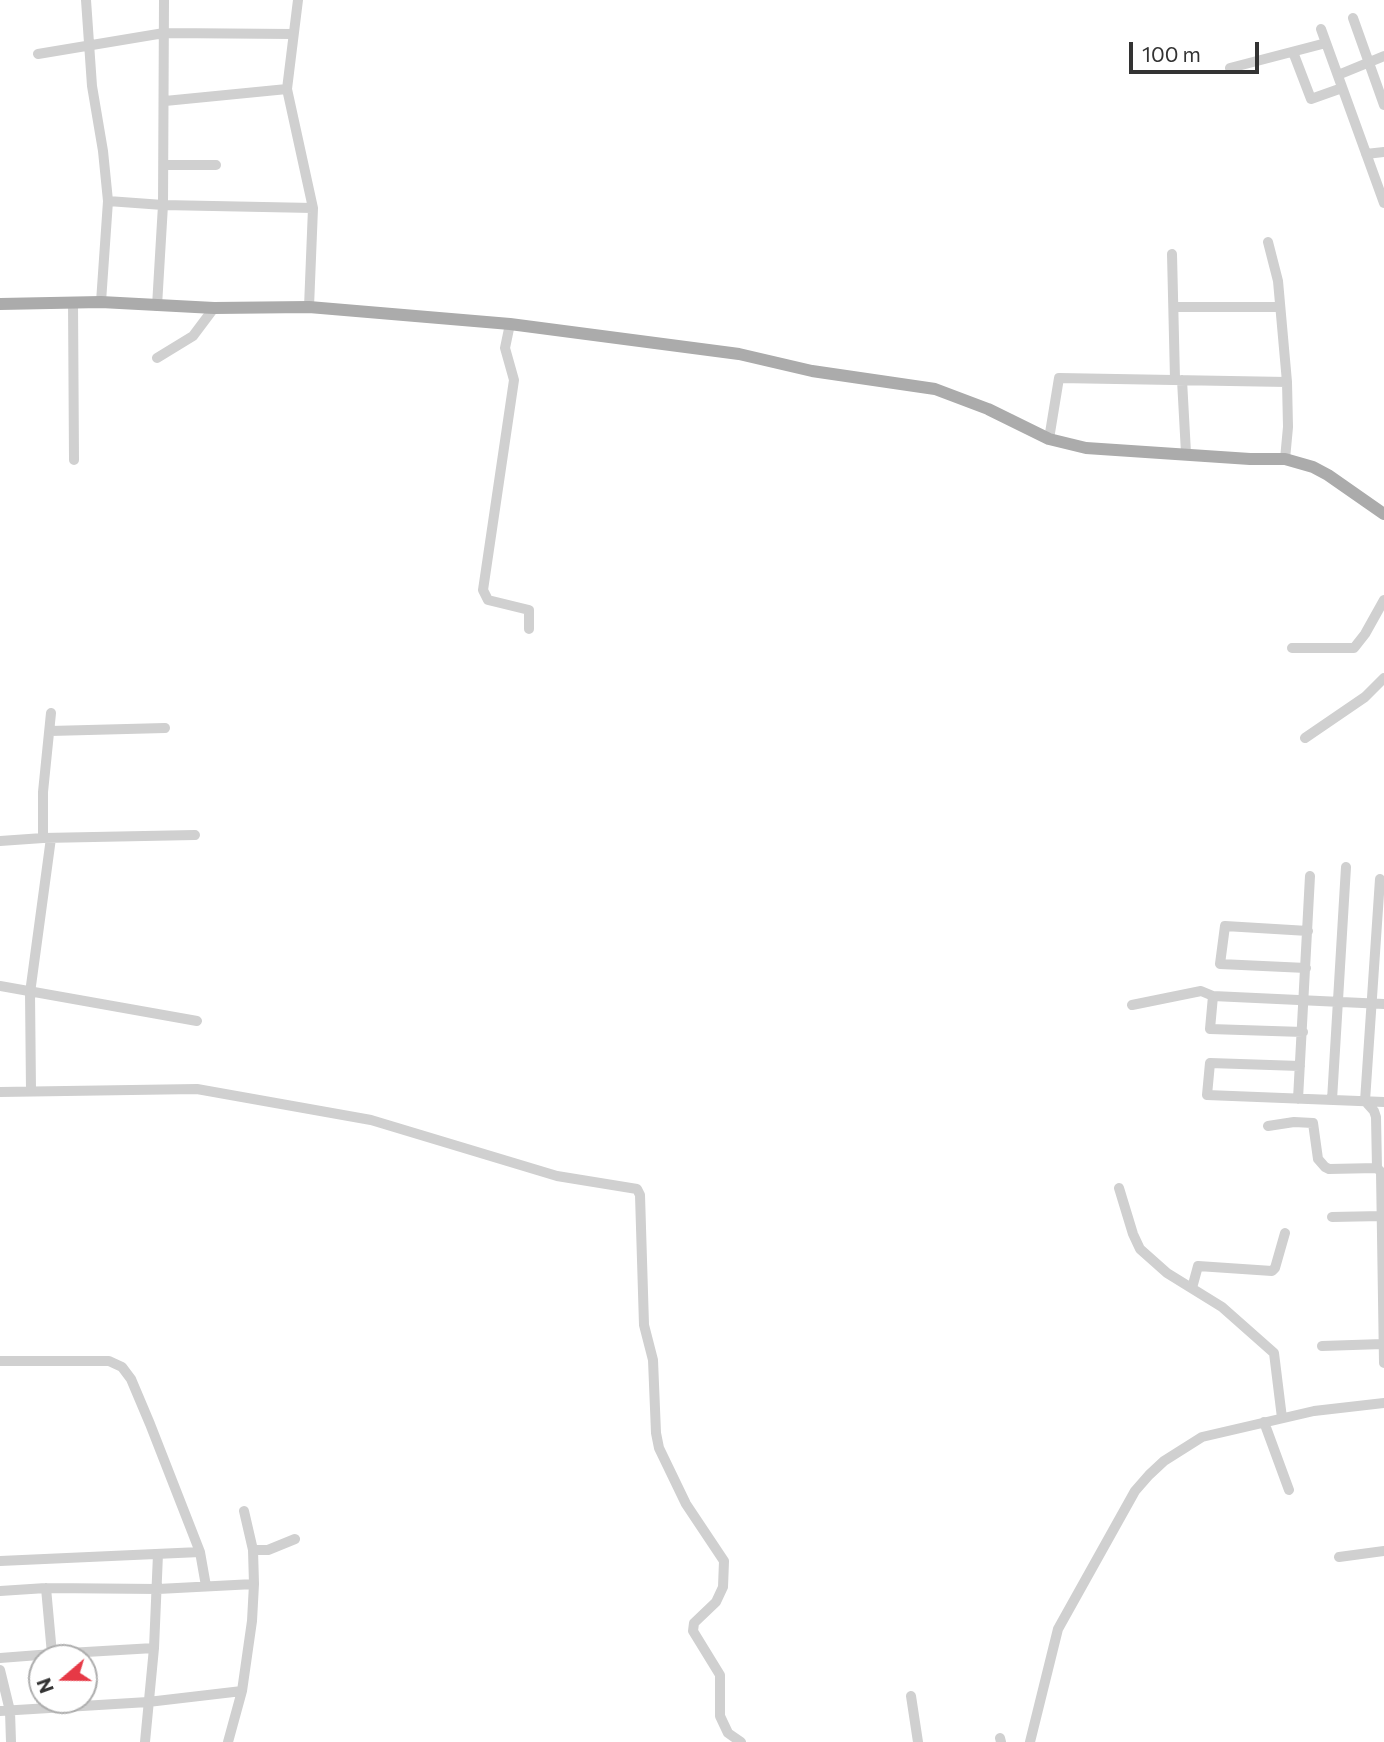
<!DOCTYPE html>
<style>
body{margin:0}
#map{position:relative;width:1384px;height:1742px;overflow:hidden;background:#fff;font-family:Commissioner,sans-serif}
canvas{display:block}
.north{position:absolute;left:28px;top:1644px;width:70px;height:70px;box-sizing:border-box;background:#fff;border:2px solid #adadad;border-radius:50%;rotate:250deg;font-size:19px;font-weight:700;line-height:28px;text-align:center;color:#333}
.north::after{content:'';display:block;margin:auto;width:24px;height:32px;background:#e63946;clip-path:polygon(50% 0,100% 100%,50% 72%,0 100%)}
.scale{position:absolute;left:1129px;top:42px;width:130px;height:32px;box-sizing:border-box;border:4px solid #333;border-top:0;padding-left:9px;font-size:21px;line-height:24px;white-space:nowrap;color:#333;-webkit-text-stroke:5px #fff;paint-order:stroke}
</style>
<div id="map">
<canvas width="1384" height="1742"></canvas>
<div class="north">N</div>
<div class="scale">100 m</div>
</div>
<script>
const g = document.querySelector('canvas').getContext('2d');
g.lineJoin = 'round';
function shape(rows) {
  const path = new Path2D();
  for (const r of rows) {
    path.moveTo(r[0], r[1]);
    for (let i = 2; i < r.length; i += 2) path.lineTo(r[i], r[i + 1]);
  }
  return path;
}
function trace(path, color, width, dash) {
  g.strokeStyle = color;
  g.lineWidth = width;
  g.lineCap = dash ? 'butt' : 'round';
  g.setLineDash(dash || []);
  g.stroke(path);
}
trace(shape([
 [86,0,92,86,103,151,108,201,101,302],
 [298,0,287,89,313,208,309,307],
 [1353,18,1384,105],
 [1321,29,1384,203],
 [1293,52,1311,99,1342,88],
 [38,54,164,33,293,34],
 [1230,68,1326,43],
 [1338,75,1384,56],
 [165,101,287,89],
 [1366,154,1384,152],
 [164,165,216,165],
 [108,201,163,205,313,208],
 [1268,242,1278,281,1287,382,1288,427,1285,459],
 [1172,254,1175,379],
 [73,302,74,460],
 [157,306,163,205,164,0],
 [1174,307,1280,307],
 [510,324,505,348,514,380,483,590,488,600,529,610,529,629],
 [157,358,193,336,214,308],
 [1182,380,1186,453],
 [1049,439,1059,378,1287,382],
 [1292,648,1354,648,1365,634,1384,600],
 [50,731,165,728],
 [1305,738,1365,697,1384,678],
 [43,838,43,792,51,713],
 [0,841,43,838,195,835],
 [1306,968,1220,964,1225,926,1308,931],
 [0,986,197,1021],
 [1213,996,1210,1029,1303,1032],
 [1132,1005,1201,991,1213,996,1384,1004],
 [1300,1066,1210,1063,1207,1095,1384,1102],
 [31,1091,30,993,51,838],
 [0,1092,197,1089,371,1120,557,1176,637,1189,640,1195,644,1325,653,1360,656,1433,659,1448,686,1504,724,1561,723,1587,716,1602,694,1623,693,1631,720,1675,720,1716,728,1733,741,1742],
 [1298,1099,1310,876],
 [1332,1100,1346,867],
 [1268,1126,1294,1122,1313,1123,1318,1159,1325,1167,1329,1169,1377,1168,1381,1172,1384,1363],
 [1377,1168,1376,1117,1374,1111,1365,1101,1380,879],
 [1119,1188,1133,1234,1140,1249,1167,1273,1222,1307,1274,1353,1282,1418],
 [1332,1217,1382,1216],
 [1192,1288,1198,1266,1272,1271,1275,1268,1285,1233],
 [1322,1346,1383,1344],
 [0,1361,109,1361,122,1367,131,1379,150,1424,200,1552,206,1586],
 [1264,1422,1289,1490],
 [253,1550,268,1550,295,1539],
 [1339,1557,1384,1551],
 [0,1561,200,1552],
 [0,1591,46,1588,158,1589,254,1584],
 [52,1654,154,1648],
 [0,1658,52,1654,46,1588],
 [0,1670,10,1711,11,1742],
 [911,1696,918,1742],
 [0,1711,148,1702,242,1691],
 [1000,1738,1001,1742],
 [145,1742,154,1648,158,1554],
 [228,1742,242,1691,252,1621,254,1584,253,1550,244,1511],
 [1030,1742,1058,1629,1135,1491,1149,1475,1164,1461,1202,1437,1314,1411,1384,1403]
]), '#d0d0d0', 10);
trace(shape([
 [0,304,101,302,214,308,309,307,510,324,739,354,812,371,935,389,988,409,1049,439,1086,448,1250,459,1285,459,1313,467,1328,475,1384,514]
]), '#ababab', 12);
</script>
